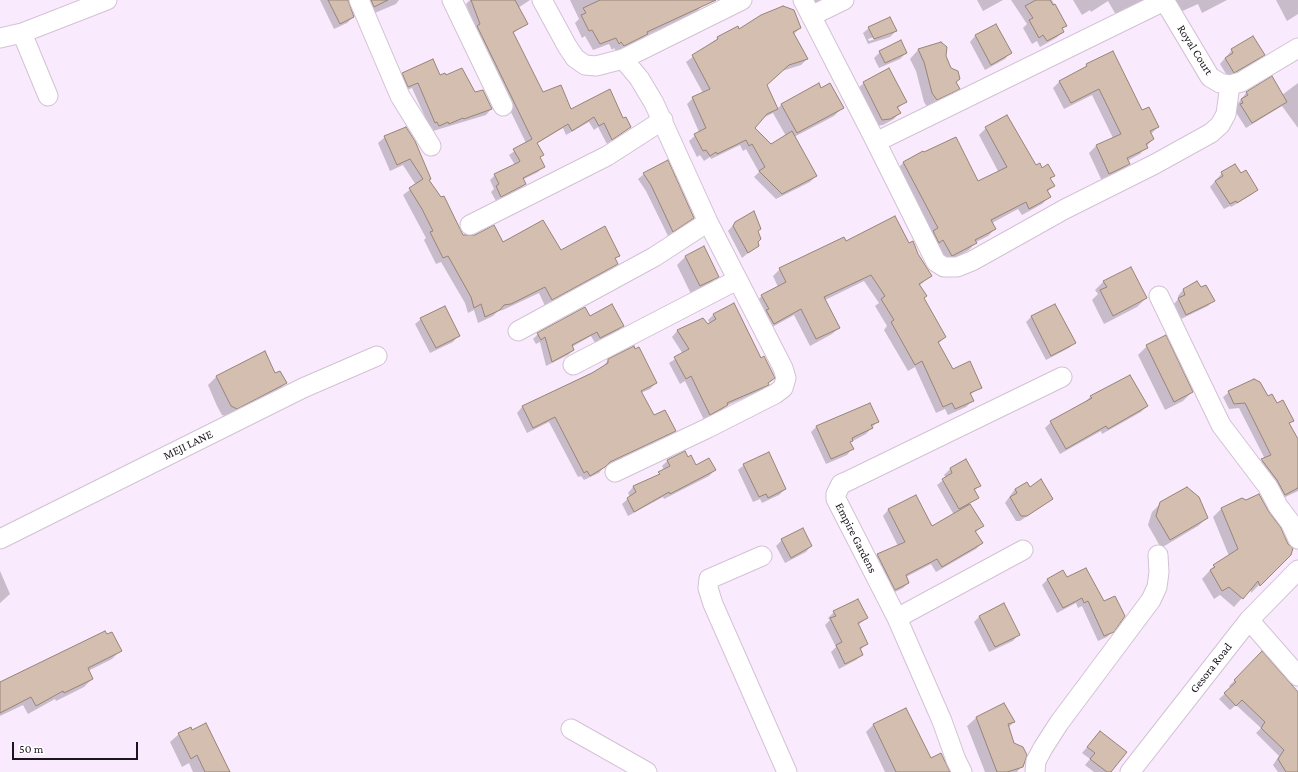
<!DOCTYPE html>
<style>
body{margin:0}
#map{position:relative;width:1298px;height:772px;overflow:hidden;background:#faeafd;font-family:"Crimson Pro",serif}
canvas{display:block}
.scale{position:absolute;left:12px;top:742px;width:126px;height:18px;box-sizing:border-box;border:2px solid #1b161c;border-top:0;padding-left:5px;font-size:12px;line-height:14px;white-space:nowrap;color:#1b161c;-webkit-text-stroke:3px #fff;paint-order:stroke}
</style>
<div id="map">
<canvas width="1298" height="772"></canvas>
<div class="scale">50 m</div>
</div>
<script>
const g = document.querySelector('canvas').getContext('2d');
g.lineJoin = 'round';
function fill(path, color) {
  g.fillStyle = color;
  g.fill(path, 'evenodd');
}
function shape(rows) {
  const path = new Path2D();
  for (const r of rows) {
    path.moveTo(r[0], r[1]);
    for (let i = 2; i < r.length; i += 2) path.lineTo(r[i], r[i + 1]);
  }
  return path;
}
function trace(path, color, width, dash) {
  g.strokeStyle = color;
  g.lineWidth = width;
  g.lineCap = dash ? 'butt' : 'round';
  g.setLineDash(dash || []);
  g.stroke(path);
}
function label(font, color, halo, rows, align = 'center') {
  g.font = font + ' "Crimson Pro",serif';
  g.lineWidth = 3.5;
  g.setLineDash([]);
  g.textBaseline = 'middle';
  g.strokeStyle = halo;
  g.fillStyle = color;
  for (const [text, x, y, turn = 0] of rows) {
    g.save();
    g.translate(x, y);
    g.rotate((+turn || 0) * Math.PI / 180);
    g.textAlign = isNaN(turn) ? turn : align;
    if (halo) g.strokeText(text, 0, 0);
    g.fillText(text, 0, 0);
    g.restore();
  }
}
fill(shape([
 [320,0,347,0,353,17,347,23,334,29],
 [364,0,399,0,396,4,370,15],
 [470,0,530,0,518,8,527,23,512,34,542,94,571,110,623,119,630,127,607,144,598,127,594,130,589,122,566,135,563,128,536,144,542,155,539,158,543,167,538,172,522,180,525,184,520,189,496,201,491,192,494,189,490,180,495,175,515,165,509,155,526,143,472,32,475,29,466,4],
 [570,0,697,0,701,7,694,14,645,36,640,41,617,53,614,48,612,50,609,44,593,50,585,36,582,38,575,23,579,19],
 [804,0,828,0,809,9],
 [977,0,1003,0,983,11],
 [1011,0,1052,0,1065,26,1061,30,1063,32,1056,38,1040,47,1037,41,1032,44,1023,28,1027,24],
 [1073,0,1144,0,1116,15,1108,1,1091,12,1090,10,1082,15],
 [1172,0,1227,0,1202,13,1198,4,1178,13],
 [1276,0,1298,0,1298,14,1287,21],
 [995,26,1010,53,1005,59,985,70,970,42,975,36],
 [800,28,793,35,807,59,801,65,782,71,766,85,777,109,782,104,821,90,843,107,834,116,794,137,816,176,810,182,776,199,754,177,759,172,746,149,743,151,740,145,711,159,710,157,704,161,700,155,697,157,689,141,699,132,687,104,693,98,703,93,686,62,718,38,739,30],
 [773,113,786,136,770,145,753,128,761,119],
 [869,28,896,31,890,37,868,44,863,33],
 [890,32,890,34,869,41,868,39],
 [941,43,958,89,950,97,928,108,924,102,916,71,910,59,918,50],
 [1232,50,1263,55,1258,61,1228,77,1220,64],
 [880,52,906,53,900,59,879,68,874,58],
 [1087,65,1158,127,1151,134,1153,139,1140,154,1127,161,1129,164,1122,171,1102,181,1089,153,1096,146,1113,138,1092,95,1064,109,1053,88,1060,81,1082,70],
 [403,74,440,76,475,94,491,109,486,115,433,131,432,127,430,128,412,88,402,92,397,80],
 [1271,78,1282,95,1298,83,1298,128,1282,106,1246,128,1235,111,1237,108,1236,106,1246,93],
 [864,83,905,102,897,109,899,113,894,119,883,125,876,126,858,88],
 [406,128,428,181,462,236,560,251,618,256,614,260,616,264,610,271,545,306,539,293,503,310,498,311,493,316,478,323,474,310,468,313,465,303,441,262,436,264,424,240,426,238,403,195,416,185,403,165,390,171,378,143,385,137],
 [986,128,1035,167,1054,176,1050,179,1054,186,1047,192,1049,197,1042,204,1022,215,1018,209,992,223,995,229,988,236,976,242,969,250,946,263,896,170,903,163,923,152,978,183,999,173,979,135],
 [1222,173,1240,174,1257,190,1251,195,1231,207,1230,206,1224,209,1210,187],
 [644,174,693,218,668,236,646,191,638,179],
 [735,223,757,231,758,245,742,258,728,231],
 [844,238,846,243,909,245,917,254,931,275,919,286,923,298,945,337,938,344,953,370,980,387,970,395,973,400,966,407,948,415,945,409,936,413,915,367,908,371,884,330,887,326,875,306,879,303,864,281,825,300,839,328,832,334,810,346,794,315,767,330,755,302,762,296,778,287,773,276,780,269],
 [686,256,717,276,709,285,691,294,677,265],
 [1104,281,1146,298,1137,307,1104,324,1092,300,1098,294,1095,290],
 [1197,283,1200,289,1213,301,1208,306,1181,319,1174,304,1179,298,1178,296,1183,290],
 [1055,305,1074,343,1069,348,1046,360,1026,322,1031,317],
 [714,314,768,384,762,390,726,406,721,411,704,420,685,381,680,384,669,363,683,354,672,337,677,331,703,319,708,326,710,324,708,320],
 [590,317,622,326,617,332,595,343,591,336,572,347,573,350,568,355,546,366,540,342,536,344,533,339,538,334],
 [421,319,458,336,453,342,430,353,415,324],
 [1147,346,1192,392,1183,401,1165,410,1138,355],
 [608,360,656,383,650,389,641,393,654,416,675,431,669,437,604,467,599,473,584,480,581,476,578,477,549,422,527,433,517,413,522,407,603,367],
 [274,374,286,383,277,391,228,417,222,415,217,406,208,385,217,376],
 [1229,392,1267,397,1293,421,1289,424,1298,442,1298,491,1279,500,1256,466,1265,459,1239,408,1229,409,1223,397],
 [1091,396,1147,406,1141,412,1102,434,1101,431,1060,454,1045,428,1051,422,1085,402],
 [878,421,866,434,849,443,852,449,847,455,826,464,811,432,817,426],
 [687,458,695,467,715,470,709,476,664,499,663,497,628,516,622,504,630,497,628,493,633,487,654,478,664,470,662,466,668,460],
 [966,460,980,485,974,491,977,497,969,504,982,526,975,533,982,543,976,549,936,572,931,564,906,577,908,583,903,588,889,595,871,560,877,555,898,546,883,516,888,510,915,496,932,528,954,515,937,485,946,478,944,475,950,469],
 [744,465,785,489,779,495,762,503,760,499,753,502,738,470],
 [1015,489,1030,489,1052,499,1020,521,1016,521,1005,503],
 [1161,503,1207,518,1198,526,1161,548,1148,525,1152,512],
 [1222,508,1290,554,1251,593,1250,589,1234,607,1220,595,1214,599,1202,579,1214,566,1229,556,1213,517],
 [782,540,811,546,806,552,785,563,776,546],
 [1086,569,1113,631,1107,637,1098,641,1082,606,1078,608,1076,603,1057,613,1042,585,1048,579,1066,579],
 [0,571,10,594,0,603],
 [834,612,867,618,858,625,867,644,860,650,862,655,856,660,839,669,831,652,836,647,825,625,830,620,828,618],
 [980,616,1018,635,1013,641,989,652,974,622],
 [120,651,112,659,88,671,92,679,84,687,56,701,55,699,28,714,23,705,0,716,0,684],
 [1262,653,1298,693,1298,772,1278,772,1273,765,1279,756,1256,733,1261,728,1236,705,1230,710,1219,699,1231,688,1229,686],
 [1004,705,1014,722,1008,728,1022,766,1017,772,985,772,967,726,976,718],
 [874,724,930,759,949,772,885,772,866,732],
 [192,731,228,772,193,772,189,763,182,767,170,742,179,734],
 [1100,732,1110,772,1094,772,1085,765,1090,759,1082,753]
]), '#0003');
const building = shape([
 [328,0,348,0,354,17,340,24,328,0],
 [371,0,388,0,374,7,371,0],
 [471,0,515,0,528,24,513,32,543,92,561,85,571,109,610,89,623,118,626,117,631,127,612,140,604,123,599,126,594,117,572,131,568,124,537,143,544,155,540,157,545,167,523,178,526,184,501,197,496,186,499,184,494,174,519,162,520,161,513,149,532,139,477,26,480,24,471,0],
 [600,0,716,0,647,32,648,34,624,46,621,42,619,44,616,38,600,44,592,30,589,31,581,15,586,13,583,8,600,0],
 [1036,0,1050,0,1053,5,1055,4,1067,26,1062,28,1064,32,1047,41,1043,35,1039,38,1029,20,1033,18,1025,6,1036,0],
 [783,6,794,10,801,28,793,32,808,59,789,65,767,85,778,109,767,114,755,128,771,144,792,131,817,176,782,194,759,171,765,167,752,144,749,146,746,140,717,154,716,152,710,156,706,150,703,151,694,134,706,128,692,97,710,89,692,55,718,39,717,37,738,26,739,29,761,15,783,6],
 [890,17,897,31,874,39,868,27,890,17],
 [996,24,1012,53,991,65,975,35,996,24],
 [1253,36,1265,55,1234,73,1225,58,1233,53,1231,49,1253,36],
 [901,40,907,53,885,63,879,51,901,40],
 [941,42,947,47,946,56,951,68,958,71,960,79,956,82,960,89,937,100,932,93,924,62,918,49,941,42],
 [1113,51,1142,110,1149,107,1159,127,1150,131,1154,139,1146,144,1148,148,1127,158,1130,164,1109,174,1096,145,1121,134,1099,89,1071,103,1059,81,1087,66,1086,64,1113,51],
 [433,59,440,75,445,73,446,75,462,68,475,92,483,90,492,109,464,119,463,118,449,124,448,122,439,126,437,122,435,123,418,83,408,87,402,73,433,59],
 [889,68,907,102,897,107,901,113,890,119,882,120,863,82,889,68],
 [1272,76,1287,102,1252,123,1240,104,1243,103,1241,99,1248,95,1246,92,1272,76],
 [819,83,821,88,830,83,844,108,797,133,781,104,819,83],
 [1007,115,1036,165,1040,163,1042,168,1048,164,1055,176,1050,178,1055,186,1047,190,1051,197,1029,209,1026,202,991,220,996,229,975,240,977,243,952,256,943,240,939,243,933,231,938,228,903,162,923,151,924,152,956,137,978,181,1007,167,985,127,1007,115],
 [406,127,415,141,431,179,429,180,441,197,444,196,463,235,475,235,494,225,503,242,543,220,561,250,605,226,620,256,615,258,618,264,552,300,545,287,511,304,504,305,500,310,485,317,481,304,474,308,471,297,448,256,443,258,430,232,433,231,422,209,409,188,423,179,410,159,397,165,384,136,406,127],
 [668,160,694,218,673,232,651,185,643,173,668,160],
 [1235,164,1241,173,1246,170,1258,190,1237,203,1236,201,1230,204,1215,181,1223,176,1221,172,1235,164],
 [754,211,761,229,758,231,761,239,758,242,759,246,748,253,733,226,735,222,754,211],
 [895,216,909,243,913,241,918,254,932,276,919,284,927,296,924,298,946,337,938,342,953,369,970,361,982,388,970,393,974,401,955,409,952,403,943,407,922,361,915,365,891,322,894,320,881,299,885,296,871,275,824,297,840,328,816,339,801,309,774,324,766,310,769,309,761,295,786,282,779,268,844,237,846,241,895,216],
 [704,246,719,277,700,286,685,256,704,246],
 [1131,267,1147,298,1113,316,1100,290,1107,287,1103,281,1131,267],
 [1197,281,1201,287,1206,285,1215,301,1186,315,1178,298,1185,295,1183,289,1197,281],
 [734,303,761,358,764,356,775,378,768,383,769,385,727,403,728,405,710,415,691,376,686,379,674,357,689,349,677,330,703,318,708,324,716,319,713,314,734,303],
 [612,304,624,326,600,338,597,332,572,345,574,350,552,362,545,337,541,340,537,333,585,307,590,316,612,304],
 [1055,304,1076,343,1051,356,1031,316,1055,304],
 [445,306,460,336,436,348,420,318,445,306],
 [1166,335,1193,392,1174,402,1146,345,1166,335],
 [634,346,635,349,639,347,657,383,641,391,654,415,665,410,676,431,610,462,605,467,590,476,587,471,584,473,555,417,533,428,522,406,592,373,608,363,608,359,634,346],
 [265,351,275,373,280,371,287,383,237,409,231,406,216,376,265,351],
 [1130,375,1148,406,1108,429,1106,426,1066,449,1050,421,1092,398,1090,396,1130,375],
 [1254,379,1260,382,1268,396,1272,394,1277,403,1283,400,1294,421,1289,423,1298,439,1298,488,1285,495,1277,480,1261,459,1271,455,1245,403,1234,404,1228,391,1254,379],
 [870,403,879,422,871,425,873,428,852,438,853,441,850,442,854,449,831,459,816,426,870,403],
 [685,451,688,457,691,455,696,465,709,458,716,470,670,494,669,492,634,512,627,498,636,492,633,486,660,474,658,472,670,466,667,460,685,451],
 [769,452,786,489,768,498,766,494,759,497,743,464,769,452],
 [966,459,981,486,974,489,979,498,959,509,942,479,952,473,950,468,966,459],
 [1041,479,1053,499,1027,516,1021,516,1010,497,1017,493,1015,489,1027,482,1030,487,1041,479],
 [1187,487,1199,497,1208,518,1170,540,1156,516,1160,502,1187,487],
 [1259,494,1269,512,1281,528,1288,544,1293,548,1291,555,1260,586,1258,581,1243,599,1229,587,1222,591,1210,570,1215,567,1213,565,1238,549,1221,508,1242,498,1246,500,1259,494],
 [916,495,932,526,970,504,984,526,975,531,983,543,942,567,937,559,906,575,909,583,895,590,877,554,905,542,888,509,916,495],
 [803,528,812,546,791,558,781,539,803,528],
 [1086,568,1104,601,1115,596,1125,616,1114,632,1104,636,1088,601,1084,603,1082,598,1063,608,1047,579,1063,570,1067,577,1086,568],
 [858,599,868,618,858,623,868,644,860,648,863,655,845,664,836,645,842,642,830,618,836,616,833,611,858,599],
 [1004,603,1020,635,995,647,979,616,1004,603],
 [105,631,107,634,112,632,122,651,88,668,93,679,64,693,63,691,36,706,31,697,0,713,0,682,105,631],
 [1262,651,1298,692,1298,772,1286,772,1278,759,1284,750,1261,728,1265,722,1242,700,1236,706,1224,693,1236,682,1234,680,1262,651],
 [1004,703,1015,722,1008,724,1014,743,1023,747,1027,755,1023,767,1007,772,997,772,976,717,1004,703],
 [906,708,931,758,941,753,950,772,896,772,873,724,906,708],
 [206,723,230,772,205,772,197,755,191,759,178,733,191,727,192,730,206,723],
 [1100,731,1127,752,1111,772,1107,772,1090,759,1095,753,1087,747,1100,731]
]);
fill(building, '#d3beb0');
trace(building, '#978477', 1);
const minor = shape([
 [359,0,400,96,431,146],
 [452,0,503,106],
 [542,0,567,46,575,58,585,65,596,66,623,59,742,0],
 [803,0,876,142,1164,1],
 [1164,0,1210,77,1220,83,1230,85,1241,82,1298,48],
 [811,16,844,0],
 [22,33,107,0],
 [0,38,22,33,48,96],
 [876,142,936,262,944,267,957,267,972,261,1065,209,1155,164,1211,133,1220,125,1226,114,1230,85],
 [470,225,607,156,663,120],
 [1159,296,1221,425,1268,487,1278,506,1290,522,1298,539],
 [518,331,654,257,708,222],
 [573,365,737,280],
 [615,472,708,428,775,394,783,388,786,378,783,368,708,222,654,103,639,78,623,59],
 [0,539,303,388,377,356],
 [762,556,709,579,708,588,713,604,787,772],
 [897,618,1023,550],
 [1249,620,1298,676],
 [571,729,647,772],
 [962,772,956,760,942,721,897,618,836,499,836,494,841,484,848,481,1062,377],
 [1035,772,1036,761,1043,748,1059,723,1151,600,1157,587,1159,572,1158,555],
 [1130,772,1249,620,1298,570]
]);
trace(minor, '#d2c2d4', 21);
trace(minor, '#fff', 19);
label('12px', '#1b161c', '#fff', [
 ["Royal Court",1195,50,58],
 ["MEJI LANE",188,445,-26],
 ["Empire Gardens",856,538,63],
 ["Gesora Road",1211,668,-52]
]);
</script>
